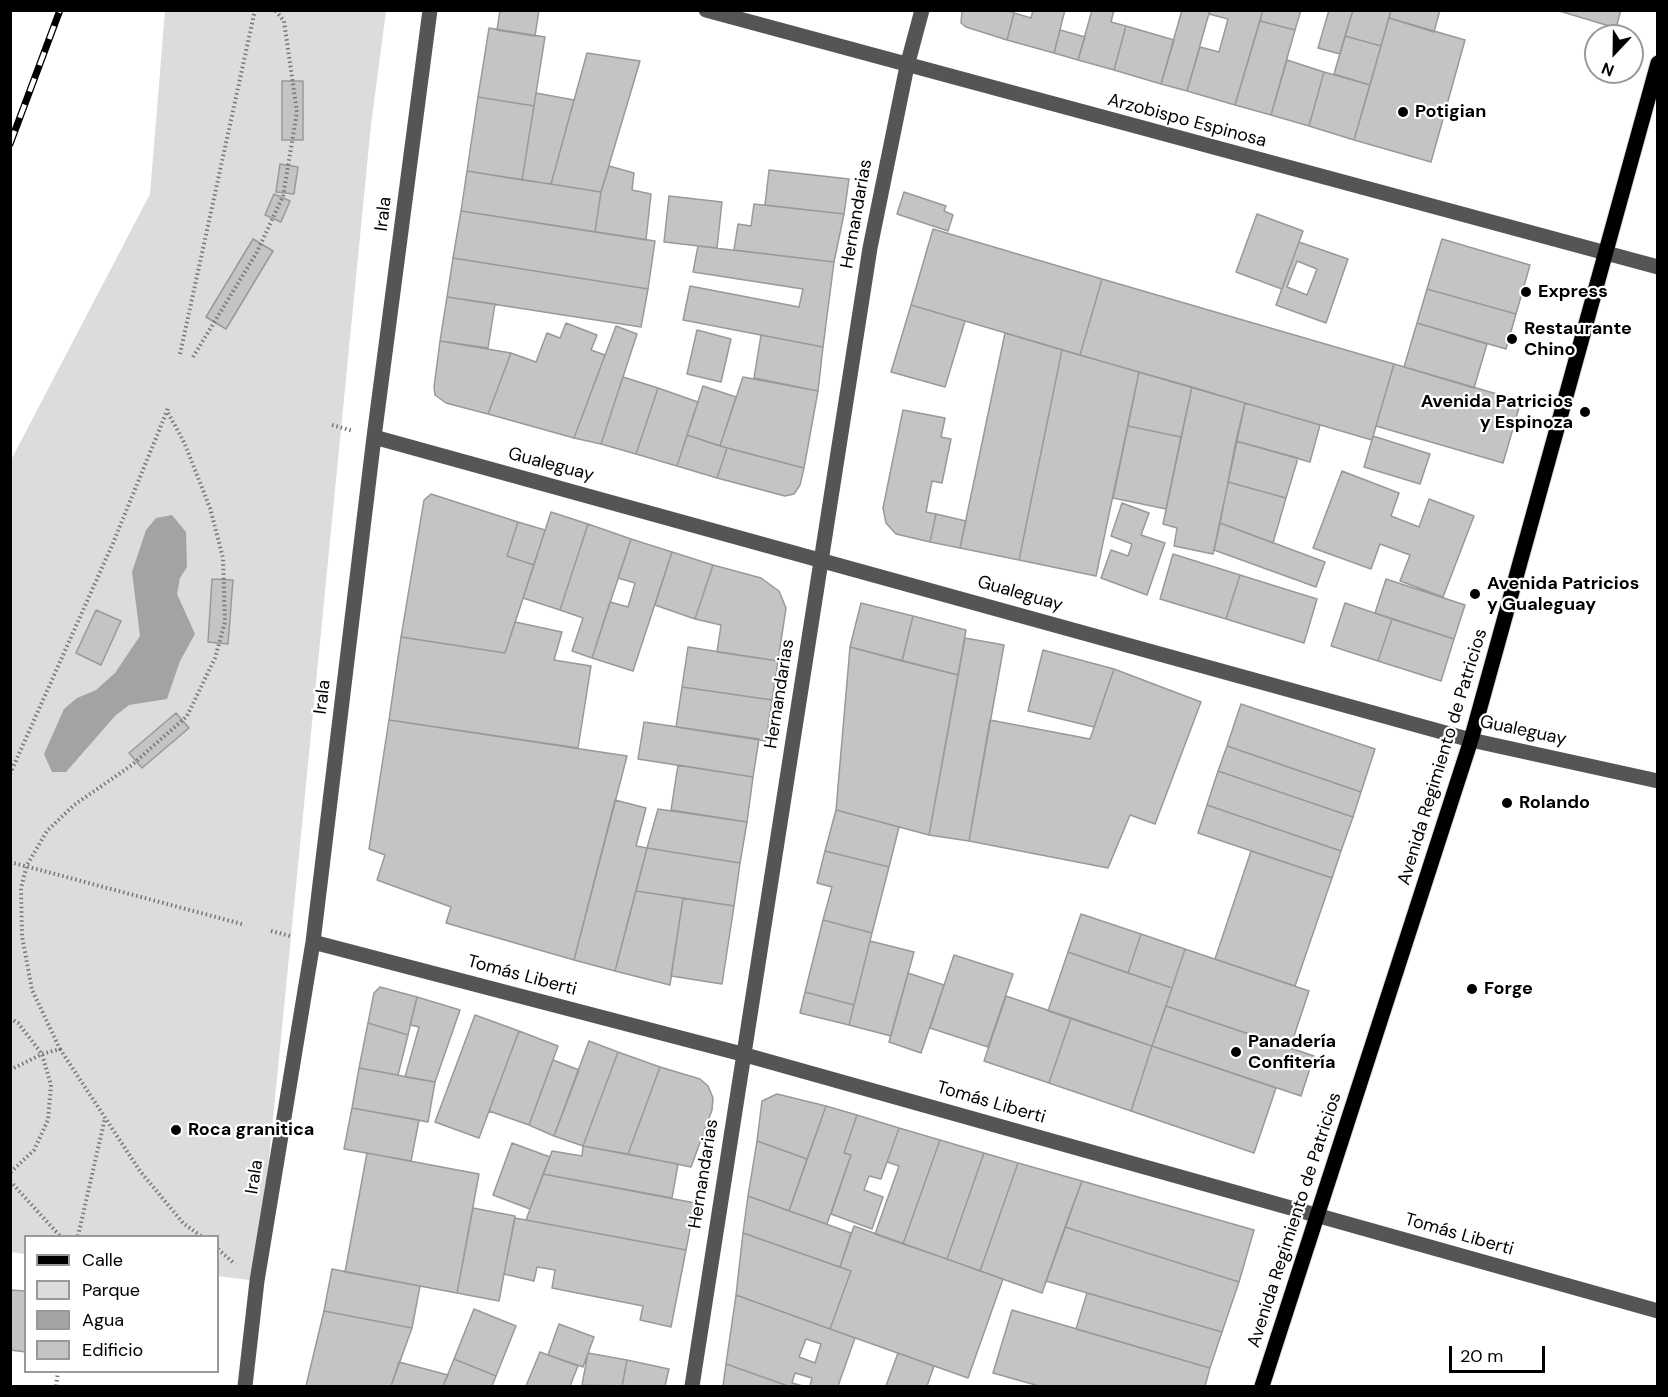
<!DOCTYPE html>
<meta charset="utf-8">
<style>
body{margin:0}
#map{position:relative;width:1668px;height:1397px;overflow:hidden;background:#fff;font-family:"DM Sans",sans-serif}
canvas{display:block}
.frame{position:absolute;inset:0;border:12px solid #000;pointer-events:none}
.legend{position:absolute;left:24px;top:1235px;width:195px;height:138px;box-sizing:border-box;background:#fff;border:2px solid #999;margin:0;padding:8px 10px;list-style:none;font-size:18px;color:#000}
.legend li{display:flex;align-items:center;gap:12px;height:30px}
.legend b{width:30px;border:2px solid #999}
.north{position:absolute;left:1584px;top:24px;width:60px;height:60px;box-sizing:border-box;background:#fff;border:2px solid #999;border-radius:50%;rotate:202deg;font-size:16px;font-weight:700;line-height:24px;text-align:center;color:#000}
.north::after{content:'';display:block;margin:auto;width:21px;height:27px;background:#000;clip-path:polygon(50% 0,100% 100%,50% 72%,0 100%)}
.scale{position:absolute;left:1449px;top:1346px;width:96px;height:27px;box-sizing:border-box;border:3px solid #000;border-top:0;padding-left:8px;font-size:18px;line-height:21px;white-space:nowrap;color:#000;-webkit-text-stroke:4px #fff;paint-order:stroke}
</style>
<div id="map">
<canvas width="1668" height="1397"></canvas>
<div class="frame"></div>
<ul class="legend">
<li><b style="height:8px;background:#000"></b>Calle</li>
<li><b style="height:16px;background:#dcdcdc"></b>Parque</li>
<li><b style="height:16px;background:#a3a3a3"></b>Agua</li>
<li><b style="height:16px;background:#c4c4c4"></b>Edificio</li>
</ul>
<div class="north">N</div>
<div class="scale">20 m</div>
</div>
<script>
const g = document.querySelector('canvas').getContext('2d');
g.lineJoin = 'round';
function fill(path, color) {
  g.fillStyle = color;
  g.fill(path, 'evenodd');
}
function shape(rows) {
  const path = new Path2D();
  for (const r of rows) {
    path.moveTo(r[0], r[1]);
    for (let i = 2; i < r.length; i += 2) path.lineTo(r[i], r[i + 1]);
  }
  return path;
}
function trace(path, color, width, dash) {
  g.strokeStyle = color;
  g.lineWidth = width;
  g.lineCap = dash ? 'butt' : 'round';
  g.setLineDash(dash || []);
  g.stroke(path);
}
function label(font, color, halo, rows, align = 'center') {
  g.font = font + ' "DM Sans",sans-serif';
  g.lineWidth = 4.5;
  g.setLineDash([]);
  g.textBaseline = 'middle';
  g.strokeStyle = halo;
  g.fillStyle = color;
  for (const [text, x, y, turn = 0] of rows) {
    g.save();
    g.translate(x, y);
    g.rotate((+turn || 0) * Math.PI / 180);
    g.textAlign = isNaN(turn) ? turn : align;
    if (halo) g.strokeText(text, 0, 0);
    g.fillText(text, 0, 0);
    g.restore();
  }
}
fill(shape([
 [165,11,386,11,371,125,257,1281,218,1276,218,1236,26,1236,25,1254,11,1252,11,460,150,194]
]), '#dcdcdc');
fill(shape([
 [172,515,186,532,187,567,180,578,177,594,195,634,180,661,167,699,129,705,115,716,66,772,52,772,44,754,64,709,77,698,96,690,115,673,140,636,132,572,146,530,156,518]
]), '#a3a3a3');
const building = shape([
 [500,10,539,10,535,36,497,30,500,10],
 [962,10,1005,10,1014,13,1007,40,966,27,961,23,962,10],
 [1033,10,1065,10,1054,53,1007,40,1014,13,1031,18,1033,10],
 [1092,10,1114,10,1111,22,1126,26,1114,70,1078,60,1092,10],
 [1182,10,1210,10,1187,91,1161,84,1182,10],
 [1210,10,1263,10,1235,105,1187,91,1200,47,1219,52,1228,19,1209,14,1210,10],
 [1263,10,1301,10,1295,30,1260,21,1263,10],
 [1329,10,1353,10,1340,54,1318,48,1329,10],
 [1353,10,1391,10,1381,46,1345,36,1353,10],
 [1391,10,1440,10,1434,32,1389,18,1391,10],
 [1556,10,1621,10,1616,28,1556,10],
 [1389,18,1465,40,1431,162,1354,140,1389,18],
 [1260,21,1295,30,1271,115,1235,105,1260,21],
 [1126,26,1174,40,1161,84,1114,70,1126,26],
 [489,28,545,37,534,106,478,97,489,28],
 [1060,30,1085,37,1078,60,1054,53,1060,30],
 [1345,36,1381,46,1370,85,1334,74,1345,36],
 [587,53,640,61,601,192,551,184,587,53],
 [1287,60,1324,72,1309,126,1271,115,1287,60],
 [1324,72,1370,85,1354,140,1309,126,1324,72],
 [282,81,303,81,303,140,282,140,282,81],
 [536,93,574,100,551,184,522,180,536,93],
 [478,97,534,106,522,180,467,171,478,97],
 [280,164,298,167,294,194,276,192,280,164],
 [609,166,634,173,632,190,651,194,646,240,595,232,601,192,609,166],
 [769,170,849,179,844,214,765,205,769,170],
 [467,171,601,192,595,232,461,211,467,171],
 [904,192,946,206,944,211,953,215,948,231,897,214,904,192],
 [274,194,290,201,281,222,265,215,274,194],
 [669,196,722,202,717,248,664,242,669,196],
 [754,204,844,214,834,262,734,250,738,224,751,226,754,204],
 [461,211,655,241,648,289,453,258,461,211],
 [1257,214,1303,231,1282,289,1236,272,1257,214],
 [933,229,1102,279,1080,355,911,305,933,229],
 [253,239,273,251,226,329,206,317,253,239],
 [1442,239,1530,265,1516,314,1427,289,1442,239],
 [1299,242,1348,259,1326,323,1276,305,1299,242],
 [1297,261,1317,269,1307,295,1287,287,1297,261],
 [698,246,834,262,823,347,683,320,690,286,799,307,803,289,693,272,698,246],
 [453,258,648,289,641,327,447,297,453,258],
 [1102,279,1394,364,1372,440,1080,355,1102,279],
 [1427,289,1516,314,1506,349,1417,323,1427,289],
 [447,297,495,304,488,348,440,341,447,297],
 [911,305,965,321,945,387,891,372,911,305],
 [566,323,597,335,591,350,605,355,574,438,488,414,511,353,536,362,547,333,560,338,566,323],
 [1417,323,1487,344,1474,388,1404,367,1417,323],
 [616,326,637,334,601,444,574,438,616,326],
 [697,330,731,339,721,382,687,374,697,330],
 [1005,333,1062,350,1019,560,960,548,1005,333],
 [761,335,823,347,818,391,754,378,761,335],
 [440,341,511,353,488,414,446,403,435,395,434,387,440,341],
 [1062,350,1139,372,1096,576,1019,560,1062,350],
 [1394,364,1521,401,1503,463,1376,426,1394,364],
 [1139,372,1192,387,1181,437,1128,426,1139,372],
 [623,377,658,388,636,454,601,444,623,377],
 [743,377,818,391,804,468,720,446,743,377],
 [703,386,736,397,720,446,687,435,703,386],
 [1192,387,1245,403,1213,554,1174,546,1177,528,1163,524,1192,387],
 [658,388,698,402,677,466,636,454,658,388],
 [1245,403,1320,425,1310,462,1236,441,1245,403],
 [903,410,945,418,941,437,951,439,942,483,932,481,926,512,936,514,930,542,896,534,886,523,883,508,903,410],
 [1128,426,1181,437,1166,509,1113,498,1128,426],
 [687,435,727,448,717,478,677,466,687,435],
 [1373,436,1430,454,1420,484,1364,467,1373,436],
 [1236,441,1298,458,1286,498,1228,482,1236,441],
 [727,448,804,468,800,485,794,494,785,496,717,478,727,448],
 [1342,471,1399,493,1391,516,1419,527,1429,499,1474,516,1443,597,1400,581,1410,555,1380,544,1371,569,1313,548,1342,471],
 [1228,482,1286,498,1273,543,1220,523,1228,482],
 [431,494,518,522,507,556,534,565,505,653,401,637,424,500,431,494],
 [1122,503,1149,513,1141,535,1165,543,1147,595,1101,578,1111,550,1128,556,1132,544,1111,536,1122,503],
 [551,512,588,524,560,610,523,598,551,512],
 [936,514,966,521,960,548,930,542,936,514],
 [518,522,545,530,534,565,507,556,518,522],
 [1220,523,1325,562,1316,587,1214,550,1220,523],
 [588,524,631,539,592,658,572,651,583,618,560,610,588,524],
 [631,539,672,552,633,671,592,658,610,602,628,607,635,583,618,578,631,539],
 [672,552,713,565,695,619,655,605,672,552],
 [1173,554,1240,575,1226,619,1160,599,1173,554],
 [713,565,761,578,779,591,786,608,778,661,717,652,721,625,695,619,713,565],
 [1240,575,1317,599,1304,643,1226,619,1240,575],
 [212,579,233,580,228,644,208,642,212,579],
 [1386,579,1465,605,1454,639,1375,613,1386,579],
 [861,603,913,616,902,661,850,647,861,603],
 [1345,603,1392,619,1378,661,1331,646,1345,603],
 [96,610,121,621,101,665,76,653,96,610],
 [913,616,966,630,958,675,902,661,913,616],
 [1392,619,1454,639,1441,681,1378,661,1392,619],
 [515,622,562,632,554,660,591,666,578,748,389,720,401,637,505,653,515,622],
 [965,638,1004,645,969,841,929,835,965,638],
 [688,647,778,661,772,700,682,687,688,647],
 [850,647,958,675,929,835,836,810,850,647],
 [1043,650,1114,669,1094,727,1028,711,1043,650],
 [1114,669,1201,702,1155,824,1130,815,1108,868,969,841,990,720,1090,739,1114,669],
 [682,687,772,700,766,741,676,727,682,687],
 [1241,704,1375,749,1361,792,1227,746,1241,704],
 [176,713,189,728,142,768,129,753,176,713],
 [389,720,627,756,574,960,446,923,451,907,377,880,385,855,369,849,389,720],
 [644,722,759,739,753,777,638,759,644,722],
 [1227,746,1361,792,1353,817,1218,771,1227,746],
 [678,765,753,777,747,822,671,810,678,765],
 [1218,771,1353,817,1341,851,1207,805,1218,771],
 [615,800,646,808,636,846,647,848,615,971,574,960,615,800],
 [1207,805,1341,851,1332,878,1198,833,1207,805],
 [658,809,747,822,740,863,647,848,658,809],
 [836,810,899,827,889,867,825,851,836,810],
 [647,848,740,863,734,906,636,891,647,848],
 [825,851,889,867,872,933,823,920,832,887,817,883,825,851],
 [1251,851,1332,878,1295,986,1215,959,1251,851],
 [636,891,683,898,670,985,615,971,636,891],
 [683,898,734,906,722,984,671,976,683,898],
 [1081,914,1141,934,1128,973,1068,952,1081,914],
 [823,920,872,933,854,1005,805,992,823,920],
 [1141,934,1185,949,1172,988,1128,973,1141,934],
 [870,941,914,952,891,1036,849,1025,870,941],
 [1185,949,1309,991,1290,1048,1166,1006,1185,949],
 [1068,952,1172,988,1152,1046,1048,1011,1068,952],
 [954,955,1013,974,988,1047,930,1028,954,955],
 [908,973,944,985,921,1053,889,1042,908,973],
 [380,987,417,997,408,1035,368,1023,374,993,380,987],
 [805,992,854,1005,849,1025,800,1013,805,992],
 [1006,996,1071,1018,1049,1083,984,1061,1006,996],
 [417,997,460,1010,435,1082,405,1077,419,1027,410,1025,417,997],
 [1166,1006,1314,1056,1301,1096,1152,1046,1166,1006],
 [475,1015,519,1031,479,1138,435,1122,475,1015],
 [1071,1018,1152,1046,1131,1111,1049,1083,1071,1018],
 [368,1023,408,1035,398,1075,359,1068,368,1023],
 [519,1031,558,1046,529,1125,489,1111,519,1031],
 [589,1041,618,1052,583,1146,554,1136,589,1041],
 [1152,1046,1276,1088,1254,1153,1131,1111,1152,1046],
 [618,1052,660,1067,628,1154,583,1146,618,1052],
 [553,1060,579,1070,554,1136,529,1125,553,1060],
 [660,1067,700,1079,708,1086,713,1098,712,1110,691,1167,628,1154,660,1067],
 [359,1068,435,1082,428,1122,352,1108,359,1068],
 [777,1094,826,1106,807,1159,757,1141,762,1101,777,1094],
 [826,1106,857,1115,844,1153,851,1155,827,1224,789,1211,826,1106],
 [352,1108,419,1120,411,1161,344,1149,352,1108],
 [857,1115,899,1128,881,1179,869,1176,864,1190,883,1197,872,1229,831,1214,851,1155,844,1153,857,1115],
 [899,1128,940,1140,903,1244,875,1234,899,1166,887,1162,899,1128],
 [940,1140,984,1153,947,1259,903,1244,940,1140],
 [757,1141,807,1159,789,1211,748,1196,757,1141],
 [512,1143,550,1157,530,1209,493,1195,512,1143],
 [583,1146,678,1164,672,1198,543,1174,552,1151,582,1156,583,1146],
 [367,1153,479,1174,457,1293,345,1272,367,1153],
 [984,1153,1018,1163,980,1271,947,1259,984,1153],
 [1018,1163,1082,1181,1042,1293,980,1271,1018,1163],
 [543,1174,695,1203,686,1250,526,1220,543,1174],
 [1082,1181,1254,1230,1239,1282,1065,1227,1082,1181],
 [748,1196,851,1233,840,1267,743,1233,748,1196],
 [473,1208,515,1216,499,1301,457,1293,473,1208],
 [515,1218,686,1250,671,1327,640,1320,643,1306,552,1288,555,1270,537,1267,534,1281,504,1274,515,1218],
 [854,1226,1003,1279,968,1378,830,1329,851,1271,840,1267,854,1226],
 [1065,1227,1239,1282,1222,1332,1046,1281,1065,1227],
 [743,1233,851,1271,830,1329,736,1295,743,1233],
 [332,1269,420,1286,412,1328,324,1311,332,1269],
 [10,1290,26,1291,26,1352,10,1350,10,1290],
 [1087,1293,1222,1332,1210,1368,1076,1329,1087,1293],
 [736,1295,855,1338,838,1386,810,1386,812,1378,795,1373,792,1383,803,1386,788,1386,726,1364,736,1295],
 [806,1339,821,1344,815,1363,799,1357,806,1339],
 [474,1309,516,1326,496,1376,454,1359,474,1309],
 [1012,1310,1210,1368,1205,1386,1039,1386,993,1373,1012,1310],
 [324,1311,412,1328,391,1386,306,1386,324,1311],
 [559,1324,594,1337,583,1367,548,1355,559,1324],
 [540,1352,578,1366,570,1386,526,1386,540,1352],
 [588,1353,627,1360,622,1386,582,1385,588,1353],
 [898,1353,934,1366,927,1386,886,1386,898,1353],
 [454,1359,496,1376,492,1386,443,1386,454,1359],
 [627,1360,669,1369,665,1386,622,1386,627,1360],
 [399,1362,448,1375,443,1386,391,1386,399,1362],
 [726,1364,788,1386,723,1386,726,1364]
]);
fill(building, '#c4c4c4');
trace(building, '#999', 1.5);
const major = shape([
 [1262,1386,1471,740,1658,63]
]);
trace(major, '#dbdbdb', 17);
trace(shape([
 [180,354,255,10],
 [193,357,257,252,283,196,297,112,284,21,275,10],
 [332,425,353,431],
 [10,774,113,543,167,411],
 [10,862,242,924],
 [271,931,290,936],
 [10,1018,18,1023,42,1054,51,1085,48,1120,34,1150,10,1173],
 [60,1049,140,1171,183,1223,201,1236],
 [10,1070,42,1054,60,1049,32,990,22,936,21,888,27,865,47,831,74,805,132,765,187,716,215,658,225,622,223,558,210,508,184,442,167,411,168,407],
 [10,1181,60,1236],
 [78,1236,105,1118],
 [218,1249,235,1264],
 [56,1386,58,1372]
]), '#777', 4, [1.5, 3]);
trace(shape([
 [706,10,1658,267],
 [374,437,1471,740,1658,781],
 [313,942,742,1054,1658,1311],
 [245,1386,257,1281,313,942,374,437,430,10],
 [692,1386,870,248,907,66,922,10]
]), '#555', 15);
trace(major, '#000', 15);
const rail = shape([
 [10,144,60,10]
]);
trace(rail, '#000', 7);
trace(rail, '#fff', 4.5, [14]);
for (const [x, y, r, color] of [
 [1403,112,6,"#000"],
 [1526,292,6,"#000"],
 [1512,339,6,"#000"],
 [1585,412,6,"#000"],
 [1475,594,6,"#000"],
 [1507,803,6,"#000"],
 [1472,989,6,"#000"],
 [1236,1052,6,"#000"],
 [176,1130,6,"#000"]
]) {
  const dot = new Path2D();
  dot.arc(x, y, r, 0, 2 * Math.PI);
  g.fillStyle = color;
  g.fill(dot);
  trace(dot, '#fff', 2);
}
label('bold 18px', '#000', '#fff', [
 ["Potigian",1415,112],
 ["Express",1538,292],
 ["Restaurante",1524,329],
 ["Chino",1524,350],
 ["Avenida Patricios",1573,402,"right"],
 ["y Espinoza",1573,423,"right"],
 ["Avenida Patricios",1487,584],
 ["y Gualeguay",1487,605],
 ["Rolando",1519,803],
 ["Forge",1484,989],
 ["Panadería",1248,1042],
 ["Confitería",1248,1063],
 ["Roca granitica",188,1130]
], 'left');
label('18px', '#000', '#fff', [
 ["Arzobispo Espinosa",1187,121,15],
 ["Irala",384,214,-83],
 ["Hernandarias",857,214,-80],
 ["Gualeguay",551,465,15],
 ["Gualeguay",1020,594,16],
 ["Hernandarias",780,694,-81],
 ["Irala",323,697,-83],
 ["Gualeguay",1523,731,12],
 ["Avenida Regimiento de Patricios",1443,757,-73],
 ["Tomás Liberti",522,976,15],
 ["Tomás Liberti",991,1103,16],
 ["Hernandarias",704,1174,-81],
 ["Irala",255,1177,-81],
 ["Avenida Regimiento de Patricios",1295,1220,-72],
 ["Tomás Liberti",1459,1235,16]
]);
</script>
